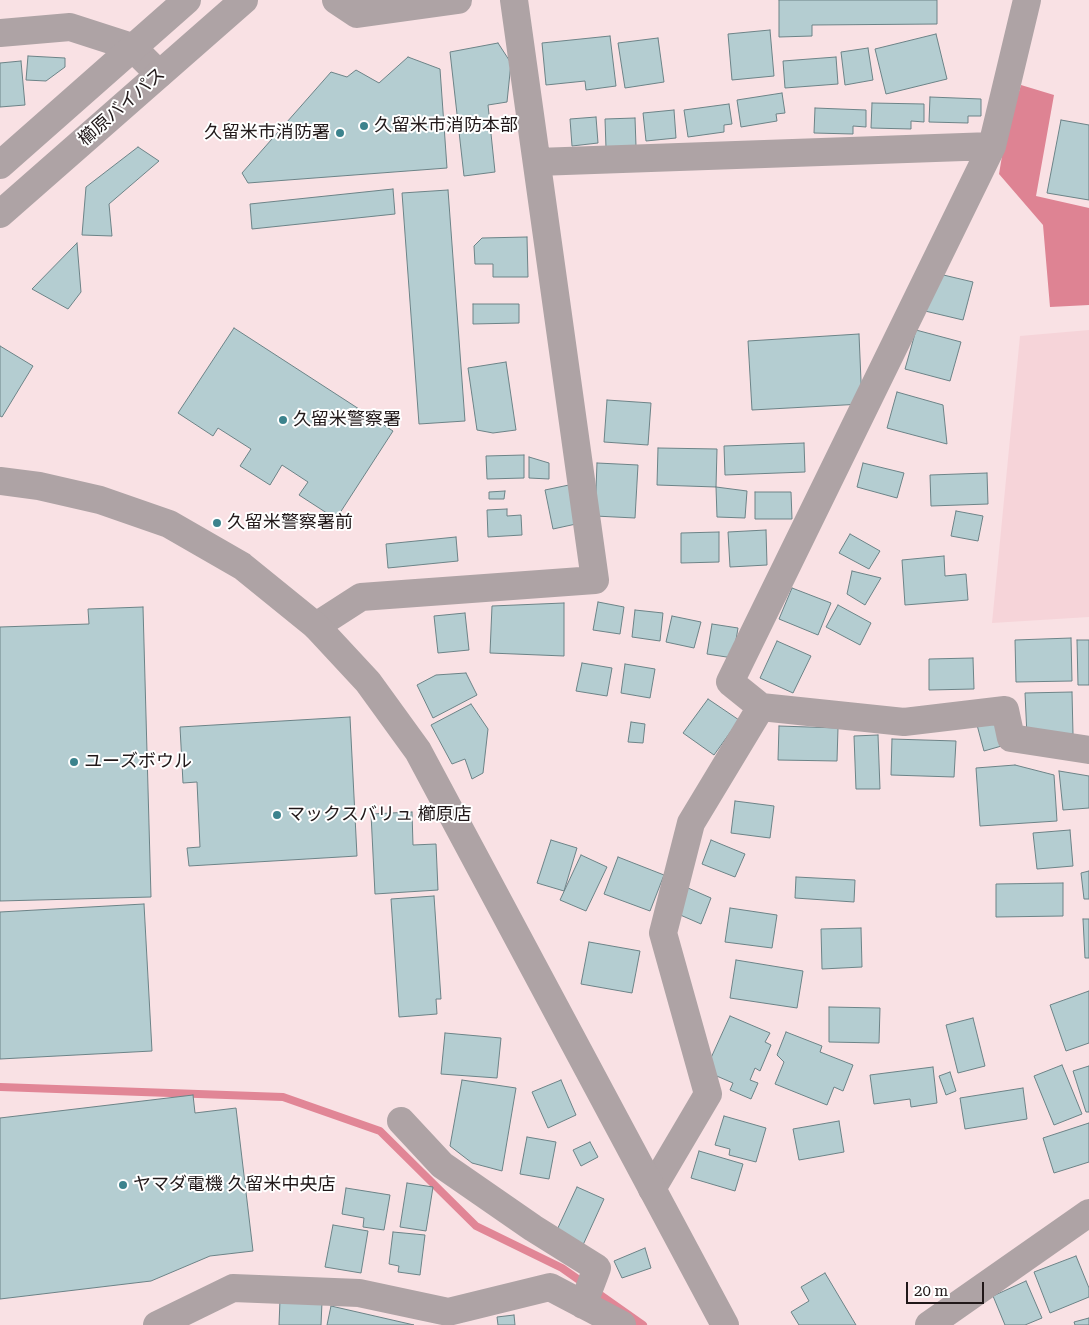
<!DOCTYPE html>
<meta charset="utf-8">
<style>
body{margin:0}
#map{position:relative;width:1089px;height:1325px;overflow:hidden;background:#f9e1e4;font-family:"Roboto Serif",serif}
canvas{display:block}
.scale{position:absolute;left:906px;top:1282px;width:78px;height:22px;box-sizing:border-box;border:2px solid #211819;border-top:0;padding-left:6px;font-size:15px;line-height:18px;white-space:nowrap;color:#211819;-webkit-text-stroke:4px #fff;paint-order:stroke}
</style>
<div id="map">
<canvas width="1089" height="1325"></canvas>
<div class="scale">20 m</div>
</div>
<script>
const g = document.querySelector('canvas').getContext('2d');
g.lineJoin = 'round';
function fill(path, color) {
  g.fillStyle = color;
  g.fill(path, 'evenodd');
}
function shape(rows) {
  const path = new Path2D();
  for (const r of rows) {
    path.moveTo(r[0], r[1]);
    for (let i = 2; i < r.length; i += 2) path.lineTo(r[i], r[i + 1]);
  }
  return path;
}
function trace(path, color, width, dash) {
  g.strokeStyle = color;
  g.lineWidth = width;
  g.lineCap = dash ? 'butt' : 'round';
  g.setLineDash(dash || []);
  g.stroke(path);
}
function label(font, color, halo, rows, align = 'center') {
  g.font = font + ' "Roboto Serif","Noto Sans JP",serif';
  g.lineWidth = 4;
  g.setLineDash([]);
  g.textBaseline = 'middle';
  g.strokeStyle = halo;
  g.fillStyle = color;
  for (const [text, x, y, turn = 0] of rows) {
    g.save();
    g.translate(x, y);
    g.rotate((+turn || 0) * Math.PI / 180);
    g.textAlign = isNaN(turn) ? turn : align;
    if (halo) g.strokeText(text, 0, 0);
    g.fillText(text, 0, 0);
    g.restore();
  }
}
fill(shape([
 [1089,330,1089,617,992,623,1020,336]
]), '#f6d4d9');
fill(shape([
 [1021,85,1054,95,1036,196,1089,208,1089,305,1050,307,1043,225,999,174,1006,132]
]), '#de8393');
trace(shape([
 [0,1087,283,1097,380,1131,476,1226,562,1268,643,1325]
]), '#e18696', 8);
const building = shape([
 [779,0,937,0,937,24,812,25,812,36,779,37,779,0],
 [770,30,774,76,732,80,728,34,770,30],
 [936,34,947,79,886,94,875,49,936,34],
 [610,36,616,86,586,90,585,81,546,85,542,43,610,36],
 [658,38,664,82,625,88,618,43,658,38],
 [498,43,511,63,507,102,488,105,495,172,464,176,450,52,498,43],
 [868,48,873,80,845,85,841,52,868,48],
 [28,56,65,58,65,67,46,81,26,80,28,56],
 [408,57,440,69,447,168,248,183,242,173,331,72,347,77,356,70,379,83,408,57],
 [836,57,838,84,785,88,783,61,836,57],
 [21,61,25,105,0,107,0,63,21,61],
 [782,93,785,113,776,114,777,121,741,127,737,100,782,93],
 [930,97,981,99,981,116,968,116,968,123,929,122,930,97],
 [872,103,924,104,924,122,911,121,911,129,871,128,872,103],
 [729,104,732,124,724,125,724,132,688,137,684,110,729,104],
 [815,108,866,110,866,127,853,126,853,134,814,133,815,108],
 [674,110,676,138,646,141,643,113,674,110],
 [596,117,598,143,572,146,570,119,596,117],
 [635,118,636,146,606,148,605,119,635,118],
 [1061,120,1089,125,1089,200,1047,193,1061,120],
 [138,147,159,161,109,204,112,236,82,235,86,187,138,147],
 [393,189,395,214,252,229,250,204,393,189],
 [448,190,465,421,419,424,402,193,448,190],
 [527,237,528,277,493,277,493,264,475,264,474,246,482,238,527,237],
 [77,243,81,292,68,309,32,289,77,243],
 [935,273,973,282,963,320,925,311,935,273],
 [473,304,519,304,519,323,473,324,473,304],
 [234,328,393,431,336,519,299,495,308,482,282,465,270,485,240,466,251,449,218,428,213,436,178,413,234,328],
 [916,330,961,342,950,381,905,369,916,330],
 [859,334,862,404,752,410,748,341,859,334],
 [0,346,33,366,2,417,0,416,0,346],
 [506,362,516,430,493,433,477,430,468,368,506,362],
 [897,392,943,405,947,444,887,428,897,392],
 [607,400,651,403,648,445,604,442,607,400],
 [804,443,805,472,725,475,724,446,804,443],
 [658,448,717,449,716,487,657,485,658,448],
 [524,455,524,478,487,479,486,456,524,455],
 [529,457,549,463,549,479,529,478,529,457],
 [597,463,638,465,635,518,595,516,597,463],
 [863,463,904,473,897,498,857,487,863,463],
 [987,473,988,504,931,506,930,475,987,473],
 [569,485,576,524,553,529,545,490,569,485],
 [716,487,747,491,745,518,717,517,716,487],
 [505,491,504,499,489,499,489,492,505,491],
 [755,492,791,492,792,519,755,519,755,492],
 [507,509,507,516,521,515,522,535,488,537,487,510,507,509],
 [956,511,983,516,978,541,951,536,956,511],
 [766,530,767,565,730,567,728,532,766,530],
 [719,532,719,562,681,563,681,533,719,532],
 [850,534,880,551,869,569,839,553,850,534],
 [456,537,458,561,388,568,386,544,456,537],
 [944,556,945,576,966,574,968,600,905,605,902,560,944,556],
 [852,571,881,578,865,605,847,594,852,571],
 [792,588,831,603,818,635,779,619,792,588],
 [598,602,624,607,620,634,593,630,598,602],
 [564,603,564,656,490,653,492,606,564,603],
 [838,605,871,623,860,645,826,627,838,605],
 [143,607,151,897,0,901,0,627,89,624,88,609,143,607],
 [635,610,663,613,660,641,632,637,635,610],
 [465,613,469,650,438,653,434,616,465,613],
 [672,616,701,622,694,648,666,642,672,616],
 [712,624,738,628,733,658,707,654,712,624],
 [1071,638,1072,681,1016,682,1015,640,1071,638],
 [1077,640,1089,640,1089,685,1078,685,1077,640],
 [777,641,811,656,793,693,760,678,777,641],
 [973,658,974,689,929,690,929,659,973,658],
 [582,663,612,668,607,696,576,691,582,663],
 [625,664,655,669,650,698,621,693,625,664],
 [466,673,477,695,433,718,417,685,436,675,466,673],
 [1072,692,1073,734,1027,736,1025,693,1072,692],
 [708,699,739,720,714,755,683,733,708,699],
 [471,704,488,729,483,773,472,779,465,759,452,764,431,725,471,704],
 [350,717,357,856,189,866,187,848,200,847,197,782,183,783,180,727,350,717],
 [998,720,1005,745,984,751,977,725,998,720],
 [631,722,645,724,643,743,628,742,631,722],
 [779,726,838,728,837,761,778,760,779,726],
 [878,735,880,789,856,789,854,736,878,735],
 [892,739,956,741,954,777,891,775,892,739],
 [1015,765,1054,775,1057,821,980,826,976,768,1015,765],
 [1059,771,1089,776,1089,808,1063,810,1059,771],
 [735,801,774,806,770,838,731,833,735,801],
 [412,812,413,845,436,844,438,890,375,894,371,814,412,812],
 [1070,830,1073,866,1037,869,1033,833,1070,830],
 [551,840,577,848,564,891,537,883,551,840],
 [711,840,745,854,735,877,702,864,711,840],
 [581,855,607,867,586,911,560,900,581,855],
 [618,857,664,875,650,911,604,894,618,857],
 [1089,871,1089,899,1084,899,1081,873,1089,871],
 [796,877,855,880,854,902,795,898,796,877],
 [1063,883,1063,916,996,917,996,884,1063,883],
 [688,888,711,898,701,924,678,914,688,888],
 [434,896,441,999,436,999,437,1014,399,1017,391,899,434,896],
 [144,904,152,1051,0,1059,0,912,144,904],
 [730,908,777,915,772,948,725,942,730,908],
 [1083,919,1089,919,1089,958,1085,958,1083,919],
 [861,928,862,967,822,969,821,929,861,928],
 [589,942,640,951,632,993,581,984,589,942],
 [736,960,803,971,797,1008,730,998,736,960],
 [1089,991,1089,1043,1066,1051,1050,1005,1089,991],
 [829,1007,880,1008,879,1043,829,1042,829,1007],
 [730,1016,770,1033,765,1042,771,1045,760,1071,755,1068,750,1080,758,1083,751,1099,730,1090,733,1083,705,1071,730,1016],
 [973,1018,985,1066,958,1073,946,1025,973,1018],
 [786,1032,822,1046,820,1052,853,1065,843,1091,834,1087,827,1105,775,1084,784,1062,777,1055,786,1032],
 [445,1033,501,1038,497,1078,441,1074,445,1033],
 [1062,1065,1082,1114,1054,1125,1034,1076,1062,1065],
 [1089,1066,1089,1112,1086,1112,1073,1071,1089,1066],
 [933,1067,937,1103,911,1107,910,1099,874,1104,870,1075,933,1067],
 [950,1072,956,1091,946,1095,939,1076,950,1072],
 [462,1080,516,1088,502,1171,472,1163,450,1146,462,1080],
 [561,1080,576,1115,548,1128,532,1092,561,1080],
 [1023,1088,1027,1119,965,1129,960,1098,1023,1088],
 [193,1095,195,1113,236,1108,253,1251,210,1256,151,1281,0,1299,0,1118,193,1095],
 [724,1116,766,1128,756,1162,729,1155,730,1149,715,1145,724,1116],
 [839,1121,844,1152,799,1160,793,1129,839,1121],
 [1089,1123,1089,1162,1054,1173,1043,1138,1089,1123],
 [527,1137,556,1142,549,1179,520,1174,527,1137],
 [590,1142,598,1157,581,1166,573,1150,590,1142],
 [699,1151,743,1164,735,1191,691,1178,699,1151],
 [407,1183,433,1187,426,1231,400,1227,407,1183],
 [577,1187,604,1199,583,1245,556,1232,577,1187],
 [346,1188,390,1195,384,1230,363,1227,364,1218,342,1214,346,1188],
 [333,1225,368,1231,361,1273,325,1267,333,1225],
 [393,1232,425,1235,420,1275,398,1272,399,1266,389,1264,393,1232],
 [645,1248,651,1268,622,1278,614,1261,645,1248],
 [1076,1256,1089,1288,1089,1297,1050,1313,1034,1272,1076,1256],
 [825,1273,856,1325,799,1325,791,1312,809,1301,801,1287,825,1273],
 [1026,1281,1042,1318,1025,1325,1005,1325,993,1296,1026,1281],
 [280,1300,322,1302,321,1325,279,1325,280,1300],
 [331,1306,414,1325,327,1325,331,1306],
 [514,1315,515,1325,498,1325,497,1317,514,1315],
 [1089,1318,1089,1325,1075,1325,1074,1322,1089,1318]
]);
fill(building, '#b4cdd1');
trace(building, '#6c8387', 1);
trace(shape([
 [336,0,357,14,458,0],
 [1027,0,992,146,730,682,761,707,904,722,1005,710,1011,738,1089,750],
 [0,33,70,27,132,47,159,74],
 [537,162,992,146],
 [316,626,361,597,595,580,514,0],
 [401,1121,442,1165,533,1228,597,1268,583,1305],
 [652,1189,708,1094,663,933,691,823,761,707],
 [157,1325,233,1288,359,1293,448,1312,550,1287,622,1325],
 [929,1325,1089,1213]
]), '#aea3a5', 28);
trace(shape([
 [0,165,187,0],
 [0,214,244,0],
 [0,481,39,486,100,500,169,524,242,566,316,626,368,682,418,751,725,1325]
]), '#aea3a5', 28);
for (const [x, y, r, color] of [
 [364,126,5,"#3c838d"],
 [340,133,5,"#3c838d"],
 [283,420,5,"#3c838d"],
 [217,523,5,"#3c838d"],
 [74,762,5,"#3c838d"],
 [277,815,5,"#3c838d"],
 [123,1185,5,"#3c838d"]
]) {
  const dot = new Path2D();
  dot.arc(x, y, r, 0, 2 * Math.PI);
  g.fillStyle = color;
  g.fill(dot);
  trace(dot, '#fff', 2);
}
label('18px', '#211819', '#fff', [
 ["櫛原バイパス",122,107,-41]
]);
label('18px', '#211819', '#fff', [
 ["久留米市消防本部",374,126],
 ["久留米市消防署",330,133,"right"],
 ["久留米警察署",293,420],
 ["久留米警察署前",227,523],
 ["ユーズボウル",84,762],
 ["マックスバリュ 櫛原店",287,815],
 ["ヤマダ電機 久留米中央店",133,1185]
], 'left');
</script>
